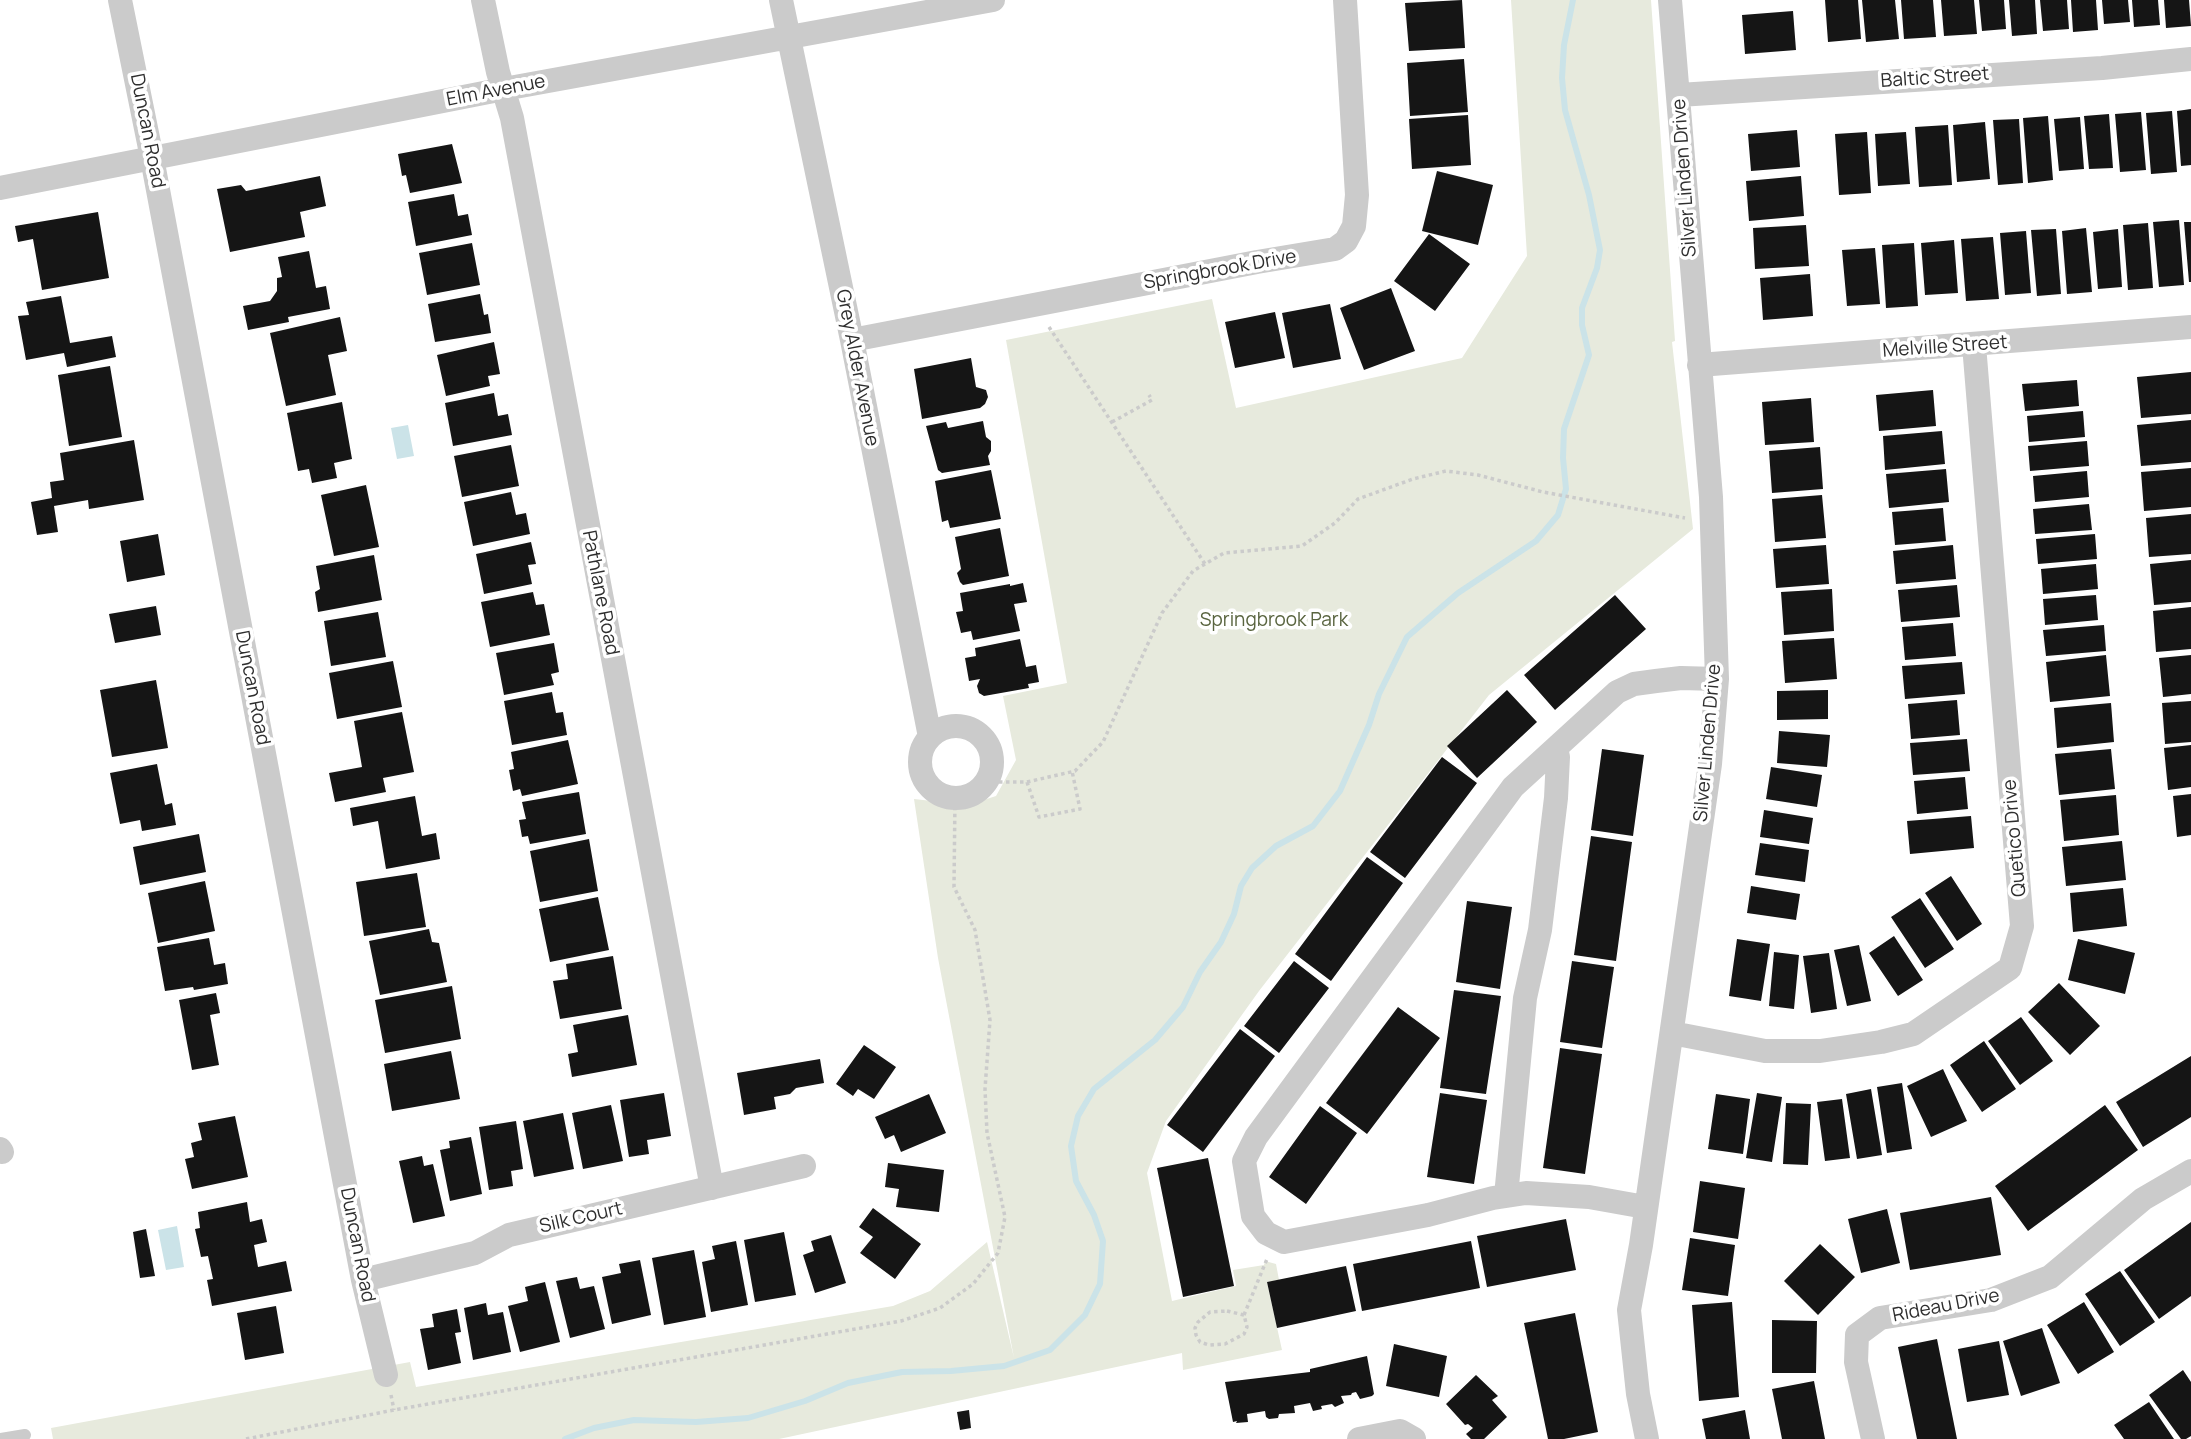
<!DOCTYPE html>
<style>
body{margin:0}
canvas{display:block;background:#fff}
</style>
<canvas width="2191" height="1439"></canvas>
<script>
const g = document.querySelector('canvas').getContext('2d');
g.lineJoin = 'round';
function fill(path, color) {
  g.fillStyle = color;
  g.fill(path, 'evenodd');
}
function shape(rows) {
  const path = new Path2D();
  for (const r of rows) {
    if (r.length === 3) {
      path.moveTo(r[0] + r[2], r[1]);
      path.arc(r[0], r[1], r[2], 0, 2 * Math.PI);
      continue;
    }
    path.moveTo(r[0], r[1]);
    for (let i = 2; i < r.length; i += 2) path.lineTo(r[i], r[i + 1]);
  }
  return path;
}
function trace(path, color, width, dash) {
  g.strokeStyle = color;
  g.lineWidth = width;
  g.lineCap = dash ? 'butt' : 'round';
  g.setLineDash(dash || []);
  g.stroke(path);
}
function label(font, color, halo, rows, align = 'center') {
  g.font = font + ' Manrope,sans-serif';
  g.lineWidth = 7;
  g.setLineDash([]);
  g.textBaseline = 'middle';
  g.strokeStyle = halo;
  g.fillStyle = color;
  for (const [text, x, y, turn = 0] of rows) {
    g.save();
    g.translate(x, y);
    g.rotate((+turn || 0) * Math.PI / 180);
    g.textAlign = isNaN(turn) ? turn : align;
    if (halo) g.strokeText(text, 0, 0);
    g.fillText(text, 0, 0);
    g.restore();
  }
}
fill(shape([
 [1511,0,1651,0,1675,341,1672,342,1693,529,1489,695,1259,991,1166,1121,1147,1173,1172,1301,1236,1286,1233,1270,1264,1265,1265,1261,1276,1264,1279,1280,1267,1282,1282,1350,1183,1370,1182,1353,779,1439,53,1439,51,1428,410,1362,416,1387,893,1306,930,1291,987,1242,1014,1358,938,958,914,799,968,805,996,796,1016,760,1003,696,1067,683,1006,340,1212,299,1236,408,1462,358,1527,256]
]), '#e7eadd');
fill(shape([
 [408,425,414,456,397,459,391,428],
 [177,1226,184,1267,166,1270,158,1230]
]), '#cbe3e8');
trace(shape([
 [565,1439,594,1428,634,1420,696,1422,748,1418,805,1401,848,1383,902,1372,951,1371,1004,1366,1050,1350,1085,1315,1100,1284,1103,1241,1094,1215,1076,1181,1071,1146,1078,1116,1094,1089,1155,1040,1183,1007,1200,972,1221,942,1234,914,1241,886,1252,868,1276,846,1313,826,1340,791,1369,725,1379,694,1407,637,1458,593,1536,541,1558,515,1566,489,1563,458,1564,429,1589,355,1582,325,1582,308,1597,268,1600,250,1589,195,1565,110,1562,78,1564,45,1573,0]
]), '#cbe3e8', 6);
fill(shape([
 [1462,0,1465,48,1409,51,1405,3],
 [1825,0,1858,0,1861,39,1828,42],
 [1862,0,1895,0,1899,39,1866,42],
 [1901,0,1933,0,1936,37,1904,39],
 [1941,0,1974,0,1977,34,1944,36],
 [1979,0,2004,0,2006,29,1982,31],
 [2009,0,2035,0,2037,34,2012,36],
 [2040,0,2067,0,2069,29,2043,31],
 [2071,0,2096,0,2098,30,2073,32],
 [2102,0,2128,0,2130,22,2104,24],
 [2132,0,2158,0,2160,25,2134,27],
 [2164,0,2189,0,2191,26,2166,28],
 [1793,11,1796,50,1745,54,1742,15],
 [1464,59,1468,112,1410,116,1407,63],
 [2191,109,2191,165,2181,166,2177,111],
 [2172,111,2177,172,2151,174,2146,113],
 [2141,112,2146,170,2120,172,2115,114],
 [2109,114,2113,168,2089,169,2084,116],
 [1468,115,1471,165,1412,169,1409,119],
 [2048,116,2053,180,2028,183,2023,118],
 [2080,117,2084,169,2059,171,2054,119],
 [2019,119,2023,183,1998,185,1993,120],
 [1985,122,1990,179,1957,182,1953,125],
 [1948,125,1952,185,1919,187,1915,127],
 [1797,130,1800,167,1751,171,1748,134],
 [1867,132,1871,193,1839,195,1835,134],
 [1906,132,1910,184,1878,186,1875,134],
 [452,144,462,183,410,193,406,175,402,176,398,154],
 [1437,171,1493,185,1478,245,1422,231],
 [320,176,326,206,300,212,305,237,230,252,217,189,241,185,246,191],
 [1801,176,1804,216,1749,221,1746,181],
 [454,194,458,216,468,214,472,235,416,246,408,202],
 [98,212,109,278,42,290,33,239,18,242,15,226],
 [2179,220,2184,285,2159,287,2153,222],
 [2184,222,2191,222,2191,282,2189,282],
 [2148,223,2153,288,2128,290,2123,225],
 [1806,225,1809,266,1755,269,1753,228],
 [2086,228,2092,292,2067,294,2062,231],
 [2056,229,2061,294,2037,296,2031,230],
 [2118,229,2122,287,2098,289,2093,232],
 [2026,231,2031,293,2005,295,2000,233],
 [1429,234,1470,264,1435,311,1394,281],
 [1993,237,1999,299,1966,301,1961,239],
 [1954,240,1958,293,1925,295,1921,243],
 [472,243,480,285,427,295,419,253],
 [1914,243,1918,306,1886,308,1882,245],
 [1875,248,1880,304,1847,306,1842,250],
 [309,251,316,288,326,286,330,309,288,317,289,322,248,330,243,306,270,301,277,291,277,278,282,277,278,257],
 [1810,274,1813,316,1763,320,1760,278],
 [1391,288,1415,351,1364,370,1340,308],
 [480,294,484,315,488,314,491,333,435,342,428,304],
 [61,296,70,343,112,336,116,357,67,367,64,353,26,360,18,316,29,315,26,302],
 [1330,304,1341,359,1293,368,1282,313],
 [1275,312,1285,358,1235,368,1225,322],
 [340,317,347,351,328,355,336,395,286,406,270,333],
 [494,342,500,374,488,376,490,386,446,396,437,355],
 [971,358,976,387,986,390,988,397,985,404,980,408,922,419,914,369],
 [110,366,122,437,69,446,58,375],
 [2191,372,2191,414,2141,418,2137,377],
 [2077,380,2079,406,2025,411,2022,384],
 [1933,390,1936,426,1879,431,1876,395],
 [494,393,498,416,508,414,512,435,453,446,445,403],
 [1811,398,1814,442,1765,445,1762,402],
 [342,402,352,459,334,463,337,478,312,483,309,469,298,471,287,413],
 [2083,411,2085,437,2029,442,2027,416],
 [2191,420,2191,462,2141,466,2137,425],
 [983,421,986,437,991,441,991,451,988,456,990,465,942,473,938,470,926,426,946,422,948,428],
 [1942,431,1945,464,1885,470,1883,436],
 [134,440,144,500,89,509,88,500,54,506,58,532,37,535,31,502,52,498,50,482,64,480,60,453],
 [2087,441,2089,466,2030,471,2028,446],
 [511,445,519,486,462,497,454,456],
 [1820,447,1823,489,1772,493,1769,451],
 [2191,468,2191,507,2144,511,2141,472],
 [1946,469,1949,502,1889,508,1886,474],
 [991,470,1001,519,950,528,948,520,942,522,935,481],
 [2087,471,2089,497,2035,502,2033,476],
 [366,485,379,547,334,556,321,495],
 [511,492,516,515,526,513,530,534,473,546,464,502],
 [1822,495,1826,538,1775,542,1772,499],
 [2089,504,2092,530,2035,534,2033,509],
 [1943,508,1946,541,1895,545,1892,512],
 [2191,514,2191,554,2149,557,2146,518],
 [1000,528,1009,576,963,585,960,582,957,573,961,569,955,537],
 [158,534,165,575,127,582,120,541],
 [2095,534,2097,559,2038,564,2036,539],
 [531,542,536,564,528,565,532,584,484,594,476,554],
 [1826,545,1829,584,1776,588,1773,549],
 [1953,545,1956,579,1896,584,1893,551],
 [374,555,382,600,318,612,315,592,320,589,316,566],
 [2191,560,2191,602,2154,605,2150,564],
 [2096,564,2098,589,2043,594,2041,569],
 [1023,583,1027,602,1014,604,1020,631,973,640,971,631,961,633,956,612,963,611,960,593,1010,584,1010,586],
 [1957,585,1960,617,1901,622,1898,590],
 [1832,589,1834,631,1784,635,1781,592],
 [533,592,536,605,544,604,550,635,490,647,481,602],
 [1615,595,1646,629,1555,710,1524,675],
 [2096,595,2098,620,2045,625,2043,599],
 [156,606,161,635,115,643,109,614],
 [2191,607,2191,649,2156,652,2153,611],
 [378,612,386,657,331,666,324,621],
 [1953,623,1956,656,1905,660,1902,627],
 [2104,625,2106,651,2046,656,2043,630],
 [1834,638,1837,679,1785,683,1782,641],
 [1020,639,1026,667,1036,665,1039,682,1028,684,1029,688,984,696,979,693,977,686,980,679,969,681,965,658,976,656,975,648],
 [554,643,559,672,551,674,554,685,504,695,496,653],
 [2106,655,2110,696,2050,702,2046,662],
 [2191,655,2191,694,2163,697,2159,658],
 [393,661,402,707,337,719,329,673],
 [1962,662,1965,694,1905,699,1902,666],
 [156,680,168,748,112,757,100,690],
 [1507,690,1537,722,1477,778,1447,746],
 [1828,690,1828,719,1777,720,1777,691],
 [552,692,556,713,563,712,567,735,512,745,504,701],
 [1957,700,1960,735,1911,739,1908,704],
 [2191,701,2191,742,2165,744,2162,703],
 [2111,703,2114,742,2057,748,2054,708],
 [402,712,414,772,383,778,386,792,335,802,329,773,362,767,354,721],
 [1779,731,1830,735,1827,767,1777,763],
 [1967,739,1970,771,1913,775,1910,743],
 [568,740,578,784,522,796,520,789,513,791,509,770,514,769,511,752],
 [2191,745,2191,787,2168,790,2164,748],
 [1602,749,1644,755,1633,836,1591,830],
 [2111,749,2115,789,2059,795,2055,754],
 [1442,757,1477,783,1405,878,1370,852],
 [157,764,165,805,172,803,176,825,142,831,140,820,120,824,110,773],
 [1771,767,1822,775,1817,807,1766,799],
 [1965,777,1968,809,1917,814,1914,781],
 [579,792,586,834,530,844,528,836,522,837,519,820,526,819,522,802],
 [2191,794,2191,835,2177,837,2173,796],
 [2116,795,2119,835,2064,841,2060,800],
 [415,796,422,836,436,833,440,859,386,869,378,821,353,826,350,808],
 [1764,810,1813,818,1809,844,1760,837],
 [1971,816,1974,848,1910,854,1907,821],
 [199,834,206,872,140,885,133,847],
 [1591,836,1632,842,1616,961,1574,955],
 [589,839,598,891,540,902,530,851],
 [2122,841,2126,880,2066,886,2062,847],
 [1760,843,1809,850,1805,882,1755,875],
 [1367,857,1403,883,1331,981,1295,954],
 [417,873,426,927,364,936,356,882],
 [1951,876,1982,924,1957,941,1925,893],
 [205,881,215,931,158,943,148,893],
 [1751,886,1800,894,1796,920,1747,913],
 [2123,888,2127,926,2073,932,2070,893],
 [598,897,609,950,550,962,539,909],
 [1920,898,1954,949,1925,968,1891,917],
 [1467,901,1512,907,1500,989,1456,982],
 [429,929,432,942,439,943,447,982,380,995,369,941],
 [1894,936,1923,980,1898,996,1869,953],
 [209,938,214,965,225,963,228,984,194,990,193,987,165,991,157,947],
 [1737,939,1770,944,1761,1001,1729,996],
 [2078,939,2135,953,2125,994,2068,980],
 [1859,945,1871,1001,1847,1006,1834,950],
 [1774,952,1799,955,1794,1009,1769,1006],
 [1829,953,1837,1009,1811,1013,1803,956],
 [613,956,622,1009,560,1019,553,981,568,979,566,964],
 [1294,961,1329,988,1279,1053,1244,1026],
 [1572,961,1614,967,1602,1048,1560,1042],
 [2059,983,2100,1026,2070,1055,2028,1012],
 [452,986,461,1039,385,1053,375,1000],
 [1454,990,1501,996,1486,1094,1440,1088],
 [216,993,220,1013,210,1015,219,1065,192,1070,179,1000],
 [1398,1007,1440,1038,1367,1134,1326,1103],
 [628,1015,637,1065,572,1077,568,1054,578,1052,573,1025],
 [2021,1017,2053,1061,2020,1085,1988,1041],
 [1240,1029,1275,1056,1203,1152,1167,1125],
 [1984,1041,2016,1089,1982,1112,1950,1065],
 [864,1045,896,1067,874,1099,858,1089,853,1096,836,1084],
 [1560,1048,1602,1054,1585,1174,1543,1168],
 [451,1051,460,1099,392,1111,384,1064],
 [2191,1056,2191,1117,2143,1147,2116,1102],
 [820,1059,824,1083,796,1088,790,1094,774,1097,776,1109,744,1115,737,1073],
 [1943,1069,1967,1121,1931,1137,1907,1086],
 [1902,1083,1912,1149,1887,1153,1877,1087],
 [1871,1089,1882,1155,1857,1159,1846,1094],
 [664,1093,671,1136,647,1140,649,1154,629,1157,620,1100],
 [1440,1093,1487,1100,1474,1184,1427,1177],
 [1757,1093,1782,1097,1772,1162,1746,1158],
 [929,1094,946,1133,901,1152,894,1135,885,1139,875,1117],
 [1716,1094,1750,1099,1743,1154,1708,1149],
 [1842,1099,1850,1158,1825,1161,1817,1102],
 [1786,1103,1811,1104,1808,1165,1783,1164],
 [611,1105,623,1161,583,1169,572,1113],
 [2105,1105,2138,1150,2028,1231,1995,1186],
 [1320,1106,1357,1133,1306,1204,1269,1177],
 [563,1113,574,1169,534,1177,523,1121],
 [235,1116,248,1177,192,1189,185,1159,194,1157,191,1143,202,1140,198,1123],
 [516,1121,523,1169,511,1171,513,1186,489,1190,479,1127],
 [471,1137,482,1194,450,1201,440,1150,450,1148,449,1141],
 [422,1156,424,1166,433,1164,445,1216,413,1223,399,1161],
 [1208,1158,1234,1286,1183,1297,1157,1168],
 [888,1163,944,1170,939,1212,896,1207,899,1189,885,1187],
 [1700,1181,1745,1188,1738,1239,1693,1232],
 [1991,1197,2001,1255,1910,1270,1900,1213],
 [247,1202,250,1222,262,1219,267,1242,254,1245,258,1267,286,1261,292,1291,212,1306,207,1280,213,1279,208,1256,201,1257,195,1229,200,1228,198,1212],
 [873,1208,921,1244,895,1279,860,1253,873,1237,859,1227],
 [1887,1209,1900,1263,1861,1273,1848,1219],
 [1566,1219,1576,1270,1487,1287,1477,1236],
 [2191,1222,2191,1296,2159,1319,2124,1270],
 [146,1229,155,1276,140,1278,133,1232],
 [784,1232,796,1295,755,1302,744,1240],
 [831,1235,846,1283,815,1293,803,1255,814,1251,811,1241],
 [1690,1238,1735,1245,1728,1296,1682,1290],
 [736,1241,748,1305,711,1312,702,1262,715,1259,712,1246],
 [1471,1241,1480,1288,1362,1311,1353,1264],
 [1820,1244,1855,1277,1818,1315,1784,1281],
 [694,1250,706,1317,664,1325,652,1258],
 [640,1260,651,1315,612,1324,602,1277,621,1273,619,1264],
 [1346,1266,1356,1311,1277,1328,1267,1282],
 [2120,1271,2155,1322,2120,1346,2085,1294],
 [577,1277,580,1289,594,1286,605,1329,570,1338,556,1281],
 [545,1282,560,1342,520,1352,508,1306,528,1301,525,1287],
 [1732,1302,1739,1397,1699,1401,1692,1305],
 [2084,1302,2114,1352,2078,1374,2047,1325],
 [486,1303,488,1315,503,1312,511,1352,473,1360,464,1308],
 [276,1306,284,1353,245,1360,237,1313],
 [457,1309,461,1332,455,1333,461,1363,428,1370,420,1329,434,1327,432,1314],
 [1575,1313,1598,1432,1564,1439,1548,1439,1524,1323],
 [1772,1320,1817,1321,1816,1373,1772,1373],
 [2042,1328,2060,1383,2021,1396,2003,1341],
 [1937,1339,1957,1439,1917,1439,1898,1347],
 [1999,1341,2009,1395,1967,1402,1958,1349],
 [1394,1344,1447,1356,1439,1397,1386,1386],
 [1367,1356,1374,1394,1372,1396,1360,1399,1356,1392,1352,1393,1351,1395,1341,1396,1344,1403,1335,1407,1332,1404,1321,1406,1322,1409,1313,1411,1310,1403,1294,1406,1295,1413,1279,1414,1278,1418,1269,1419,1266,1417,1265,1411,1247,1414,1248,1422,1236,1423,1237,1421,1233,1422,1225,1382,1310,1372,1310,1369],
 [2183,1370,2191,1382,2191,1436,2186,1439,2181,1439,2149,1395],
 [1476,1375,1498,1396,1492,1400,1507,1417,1484,1439,1471,1439,1466,1434,1473,1428,1468,1424,1465,1425,1446,1404],
 [1814,1381,1825,1439,1782,1439,1772,1389],
 [2149,1402,2174,1439,2124,1439,2114,1425],
 [969,1410,971,1428,960,1430,957,1412],
 [1745,1410,1750,1439,1706,1439,1702,1419]
]), '#151515');
trace(shape([
 [1049,327,1205,564],
 [1112,422,1152,400,1149,395],
 [985,782,1027,782,1075,771,1103,742,1162,613,1193,571,1224,553,1302,546,1335,523,1358,499,1413,479,1446,471,1478,475,1543,492,1685,518],
 [1027,782,1039,817,1080,809,1072,771],
 [1227,1311,1244,1315,1247,1327,1244,1334,1225,1344,1209,1345,1200,1342,1196,1335,1195,1328,1198,1322,1210,1312,1227,1311],
 [1244,1315,1267,1259],
 [391,1395,394,1410],
 [246,1439,394,1410,901,1321,940,1308,973,1284,998,1253,1005,1217,987,1133,985,1089,990,1020,975,930,954,887,955,798]
]), '#cbcbcb', 3.5, [3.5, 3.5]);
trace(shape([
 [0,1439,25,1435]
]), '#cbcbcb', 12);
trace(shape([
 [120,0,152,158,363,1280,386,1375],
 [483,0,498,72,512,118,712,1188],
 [781,0,852,340,930,737],
 [1679,95,2102,68,2191,59],
 [0,188,504,89,993,0],
 [852,340,1257,262,1335,249,1346,241,1354,226,1357,195,1345,0],
 [1699,365,2191,327],
 [956,762,36],
 [1672,1033,1765,1051,1820,1051,1881,1042,1913,1034,2010,968,2022,926,1974,345],
 [0,1149,2,1152],
 [1506,1196,1525,998,1540,930,1556,798,1558,757,1556,748],
 [1645,1207,1589,1197,1526,1193,1493,1198,1428,1215,1284,1242,1266,1233,1253,1216,1244,1161,1256,1137,1513,787,1617,692,1634,684,1656,681,1681,678,1717,679],
 [363,1280,475,1253,509,1235,804,1166],
 [1359,1439,1400,1431,1414,1439],
 [1647,1439,1638,1394,1629,1310,1641,1245,1710,764,1717,679,1711,497,1670,0],
 [1873,1439,1856,1362,1857,1335,1880,1318,1991,1300,2050,1277,2143,1199,2191,1171]
]), '#cbcbcb', 24);
label('19px', '#2e2e2e', '#fff', [
 ["Baltic Street",1935,78,-4],
 ["Elm Avenue",496,91,-11],
 ["Duncan Road",147,131,79],
 ["Silver Linden Drive",1685,178,-94],
 ["Springbrook Drive",1220,270,-10],
 ["Melville Street",1945,347,-4],
 ["Grey Alder Avenue",857,368,79],
 ["Pathlane Road",600,593,79],
 ["Duncan Road",252,688,79],
 ["Silver Linden Drive",1708,743,-85],
 ["Quetico Drive",2015,838,-95],
 ["Silk Court",581,1218,-13],
 ["Duncan Road",357,1245,79],
 ["Rideau Drive",1946,1306,-11]
]);
label('19px', '#5a6540', '#fff', [
 ["Springbrook Park",1274,621]
]);
</script>
